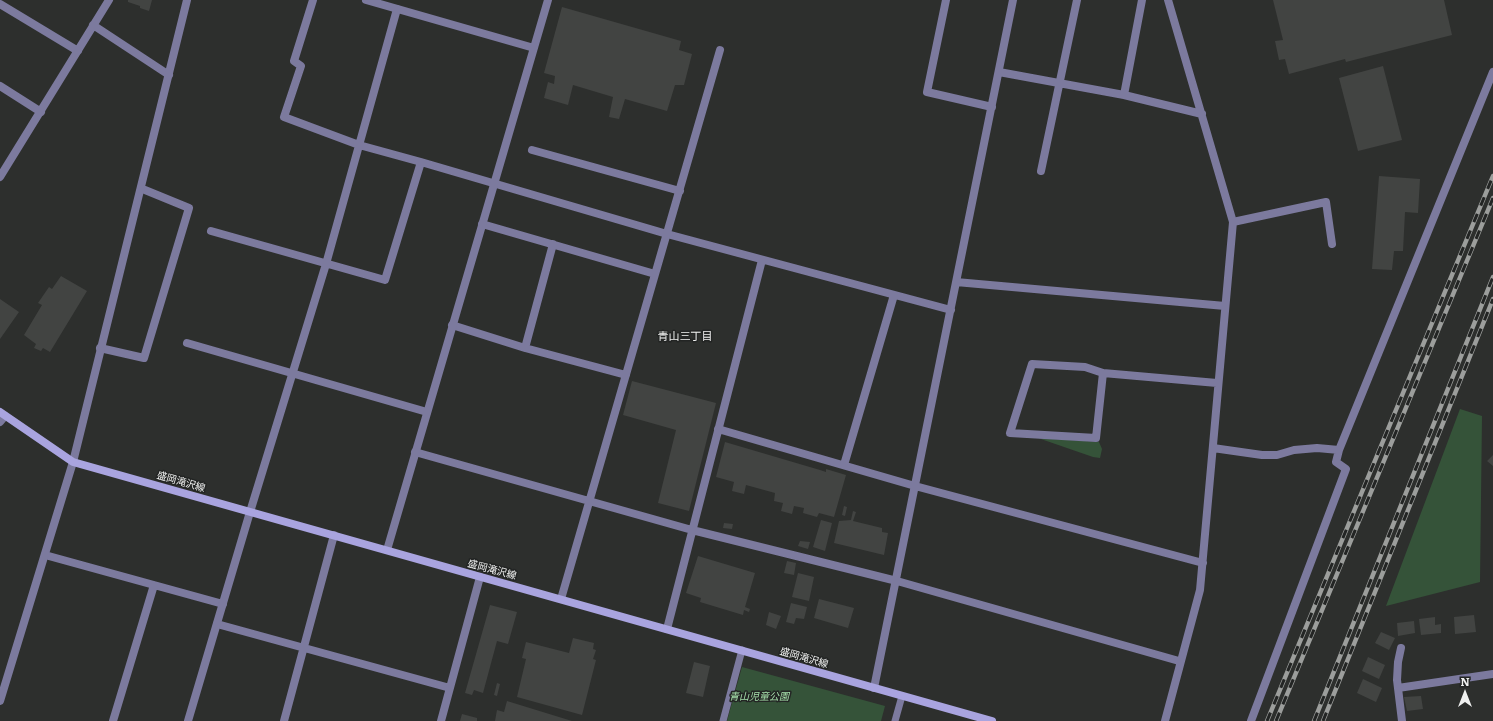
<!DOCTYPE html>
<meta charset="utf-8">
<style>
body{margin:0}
#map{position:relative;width:1493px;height:721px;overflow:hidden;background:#2d2f2d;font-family:Literata,serif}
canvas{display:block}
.north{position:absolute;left:1445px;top:673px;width:40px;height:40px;-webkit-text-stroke:3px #232524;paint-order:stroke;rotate:0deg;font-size:11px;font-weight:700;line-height:16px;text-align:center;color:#f0f1f0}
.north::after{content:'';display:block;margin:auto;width:14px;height:18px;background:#f0f1f0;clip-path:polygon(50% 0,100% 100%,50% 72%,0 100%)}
</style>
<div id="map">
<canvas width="1493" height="721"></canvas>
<div class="north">N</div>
</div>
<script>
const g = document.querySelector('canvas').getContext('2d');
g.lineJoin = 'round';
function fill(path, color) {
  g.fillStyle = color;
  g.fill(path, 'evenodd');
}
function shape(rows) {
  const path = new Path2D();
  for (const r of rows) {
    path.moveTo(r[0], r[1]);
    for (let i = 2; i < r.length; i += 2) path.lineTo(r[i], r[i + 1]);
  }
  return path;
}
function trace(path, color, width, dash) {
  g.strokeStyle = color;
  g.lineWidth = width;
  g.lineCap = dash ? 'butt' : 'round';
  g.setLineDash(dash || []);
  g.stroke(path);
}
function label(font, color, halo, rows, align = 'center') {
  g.font = font + ' Literata,"Noto Sans JP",serif';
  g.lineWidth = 3;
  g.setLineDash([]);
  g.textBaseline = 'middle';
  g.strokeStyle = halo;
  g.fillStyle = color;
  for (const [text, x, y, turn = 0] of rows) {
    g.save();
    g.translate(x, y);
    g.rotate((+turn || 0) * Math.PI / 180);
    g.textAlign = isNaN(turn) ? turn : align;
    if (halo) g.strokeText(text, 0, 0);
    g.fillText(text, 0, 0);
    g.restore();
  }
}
fill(shape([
 [1460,409,1482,416,1480,582,1386,606],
 [1038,438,1099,442,1102,449,1100,458,1093,457],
 [742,667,885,706,881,721,727,721]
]), '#355339');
fill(shape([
 [128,0,152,0,149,11,140,8,140,6,128,2],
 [1273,0,1444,0,1452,35,1346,62,1345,59,1289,74,1285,59,1279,60,1275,41,1283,40],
 [562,7,681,41,679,50,692,54,684,85,675,85,667,111,625,99,619,119,609,117,613,97,573,85,568,105,544,98,548,82,554,84,555,76,544,73],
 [1383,66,1402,140,1358,151,1339,78],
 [1379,176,1420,179,1418,213,1405,212,1403,251,1394,251,1392,270,1372,269],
 [61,276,87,291,50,352,43,348,41,351,34,348,36,344,24,335,42,305,38,303,49,287,52,289],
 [0,299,19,312,0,339],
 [632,381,716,403,689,511,658,503,676,430,623,415],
 [725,442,820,470,826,472,826,469,846,475,834,517,819,513,817,517,803,513,804,508,794,506,792,514,781,511,783,503,774,501,775,493,746,485,744,494,732,491,734,482,716,477],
 [1493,455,1493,466,1487,461],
 [844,506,847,507,845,516,842,515],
 [853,511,856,512,853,521,882,528,882,532,888,533,884,555,834,543,839,521,851,520],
 [821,520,832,523,825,551,813,547],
 [724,523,733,524,732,529,723,528],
 [800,541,810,542,808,549,798,546],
 [698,556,755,573,745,607,750,609,749,612,744,610,743,615,700,602,701,598,686,593],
 [787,561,796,563,794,575,784,573],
 [798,573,814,577,809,601,792,597],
 [819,599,854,608,848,628,814,618],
 [791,603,807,607,804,619,796,618,794,624,786,622],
 [490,605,517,612,508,644,497,641,483,693,474,690,472,695,465,693],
 [769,612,781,616,776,629,766,625],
 [1474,615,1476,632,1455,634,1454,617],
 [1435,617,1435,625,1441,624,1441,633,1421,635,1419,619],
 [1414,621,1415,633,1398,636,1397,623],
 [1381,632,1395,638,1389,650,1375,643],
 [573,638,594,643,593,649,596,650,593,659,596,660,582,715,517,697,526,659,522,658,526,642,569,653],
 [1368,657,1385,665,1379,679,1362,671],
 [694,662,710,666,703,697,686,693],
 [1363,679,1382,688,1376,702,1357,693],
 [497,683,500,684,497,696,494,695],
 [1421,696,1423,709,1407,711,1404,697],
 [507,701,572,721,495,721,497,710,504,712],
 [462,714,477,718,477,721,460,721]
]), '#424442');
trace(shape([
 [723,721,742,650],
 [895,721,902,696]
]), '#7c7a9e', 7);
trace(shape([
 [313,0,294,61,301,66,284,117,359,145,421,162],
 [946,0,927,92,992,107],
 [1142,0,1124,95,1202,114],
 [0,4,78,51],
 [93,25,169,75],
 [999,72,1124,95],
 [0,86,41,112],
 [532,150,680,191],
 [1041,171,1077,0],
 [0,177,109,0],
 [1233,222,1326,202,1332,244],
 [482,224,655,274],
 [211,231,385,280,421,162,667,234,951,310],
 [553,244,525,348,626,375],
 [956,282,1225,306],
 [452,325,525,348],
 [187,343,427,412],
 [100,348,144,358,189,208,145,190],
 [1103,373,1085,367,1032,364,1010,433,1096,438,1103,373,1217,383],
 [0,422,5,416],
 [718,429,915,486,1203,563],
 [1213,448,1262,455,1277,455,1294,450,1317,448,1339,450],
 [415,452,692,530,897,581,1179,661],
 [844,465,894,295],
 [250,512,326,264,397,9],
 [45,555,223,604],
 [561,599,720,50],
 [217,624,450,688],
 [667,629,762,260],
 [1401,648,1398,662,1397,680,1402,721],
 [874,688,1013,0],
 [1398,688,1493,674],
 [113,721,154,585],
 [284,721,334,535],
 [441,721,480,577],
 [1165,721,1200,590,1233,222,1168,0],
 [1251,721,1346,469,1336,462,1339,450,1493,72]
]), '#7c7a9e', 8);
trace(shape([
 [366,0,534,48],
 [387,550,548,0],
 [0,701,73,462,187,0],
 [188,721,250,512]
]), '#7c7a9e', 8);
trace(shape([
 [0,412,73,462,992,721]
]), '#a9a4df', 8);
const rail = shape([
 [1267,721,1493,176],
 [1276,721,1493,198],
 [1314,721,1493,277],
 [1323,721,1493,299]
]);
trace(rail, '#9c9e9c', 4.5);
trace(rail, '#232524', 3, [9]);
label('10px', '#f0f1f0', '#232524', [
 ["盛岡滝沢線",181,482,16],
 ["盛岡滝沢線",492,570,15],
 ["盛岡滝沢線",804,658,16]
]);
label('italic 10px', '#a6dfab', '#232524', [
 ["青山児童公園",759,697]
]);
label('11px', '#f0f1f0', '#232524', [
 ["青山三丁目",685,337]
]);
</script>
